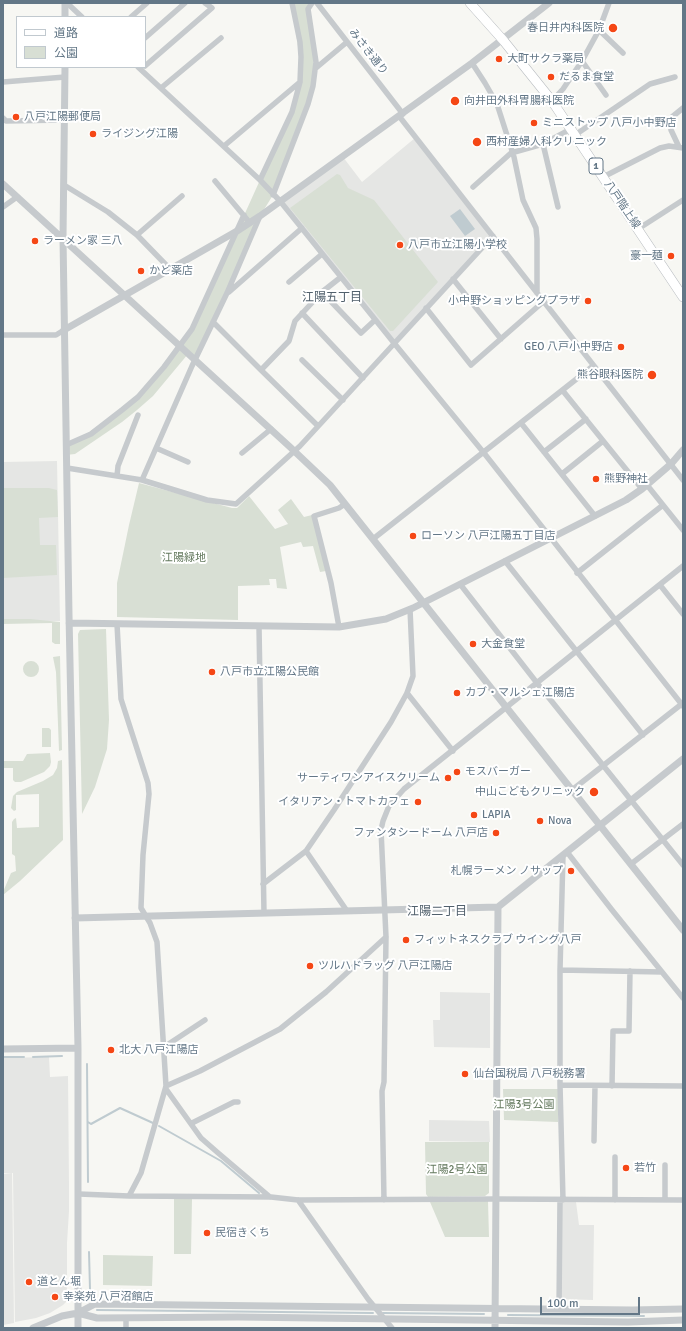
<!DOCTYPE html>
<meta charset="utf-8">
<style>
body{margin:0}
#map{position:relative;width:686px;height:1331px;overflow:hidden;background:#f7f7f3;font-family:Signika,"Noto Sans JP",sans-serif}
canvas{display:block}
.frame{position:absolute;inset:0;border:4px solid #637787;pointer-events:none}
.legend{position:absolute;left:16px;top:16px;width:130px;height:52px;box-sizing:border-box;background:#fff;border:1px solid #c1c9cf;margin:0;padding:5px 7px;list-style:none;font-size:12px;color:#637787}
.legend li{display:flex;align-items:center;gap:8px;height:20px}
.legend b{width:20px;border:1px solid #c1c9cf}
.scale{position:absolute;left:540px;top:1297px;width:100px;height:18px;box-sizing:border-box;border:2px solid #637787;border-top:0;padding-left:5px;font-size:12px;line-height:14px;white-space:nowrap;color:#637787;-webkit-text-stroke:3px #fff;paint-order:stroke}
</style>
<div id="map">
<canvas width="686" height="1331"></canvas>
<div class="frame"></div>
<ul class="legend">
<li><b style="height:5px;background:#fff"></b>道路</li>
<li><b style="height:11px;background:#d8dfd4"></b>公園</li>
</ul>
<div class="scale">100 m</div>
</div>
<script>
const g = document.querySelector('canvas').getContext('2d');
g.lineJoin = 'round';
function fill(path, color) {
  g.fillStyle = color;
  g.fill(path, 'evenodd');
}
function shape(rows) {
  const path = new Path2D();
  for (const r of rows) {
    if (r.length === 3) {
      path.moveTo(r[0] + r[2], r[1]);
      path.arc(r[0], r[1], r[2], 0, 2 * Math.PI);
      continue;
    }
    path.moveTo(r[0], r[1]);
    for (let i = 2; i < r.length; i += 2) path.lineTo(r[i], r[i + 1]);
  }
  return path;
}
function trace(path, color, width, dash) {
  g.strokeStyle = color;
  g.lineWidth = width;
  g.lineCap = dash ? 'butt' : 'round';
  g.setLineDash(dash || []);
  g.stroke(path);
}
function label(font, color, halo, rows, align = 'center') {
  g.font = font + ' Signika,"Noto Sans JP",sans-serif';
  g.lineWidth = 4;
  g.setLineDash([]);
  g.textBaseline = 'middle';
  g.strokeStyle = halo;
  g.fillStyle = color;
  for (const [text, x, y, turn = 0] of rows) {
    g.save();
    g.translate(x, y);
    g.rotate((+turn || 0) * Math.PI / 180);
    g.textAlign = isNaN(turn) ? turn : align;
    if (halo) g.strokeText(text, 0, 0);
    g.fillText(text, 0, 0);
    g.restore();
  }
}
fill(shape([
 [415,138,493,236,394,343,280,201,343,157,362,182],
 [57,461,60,621,3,621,3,462],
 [440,992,490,993,490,1048,434,1047,433,1020,440,1020],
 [49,1057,50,1077,68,1076,69,1185,69,1211,67,1243,67,1301,63,1305,50,1313,36,1318,15,1322,13,1173,3,1173,3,1058],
 [429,1120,489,1121,490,1142,429,1141],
 [12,1173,14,1323,3,1325,3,1174],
 [562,1202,576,1202,579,1225,594,1225,593,1300,561,1299]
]), '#e5e6e4');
fill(shape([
 [292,3,312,3,310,6,314,47,313,86,273,195,260,216,195,360,188,354,153,396,137,410,122,422,75,454,66,455,66,445,78,440,138,397,184,341,237,231,260,180,292,112,301,69],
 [337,174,340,175,348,188,374,200,438,282,393,331,390,331,290,208],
 [139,483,232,508,237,508,249,496,275,529,288,524,278,510,291,499,304,517,312,515,326,571,320,572,313,546,303,547,301,542,280,547,287,589,277,588,276,579,269,579,270,585,238,586,238,620,117,617,117,583,129,525],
 [3,488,49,488,57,490,58,517,39,518,40,545,56,545,57,575,3,578],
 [3,619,30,619,60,622,60,644,55,644,52,642,52,623,3,624],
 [106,629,109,720,107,749,95,787,82,814,78,634,80,630],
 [60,656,62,750,59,751,56,672,53,657],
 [31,669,8],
 [42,728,49,728,51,730,51,747,42,747],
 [50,753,51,762,50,766,44,772,21,782,15,782,13,780,13,768,3,768,3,761,23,761,27,754],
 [62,760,63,840,20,881,3,895,3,892,11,873,16,871,15,856,12,854,12,822,14,819,16,818,17,828,39,827,39,794,16,795,16,810,14,811,11,808,13,796,17,792,43,781,53,775,57,768,58,761],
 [503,1089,558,1089,558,1122,504,1120],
 [425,1142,489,1142,489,1193,485,1196,428,1197,426,1194],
 [174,1198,192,1199,191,1254,174,1254],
 [488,1201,489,1237,445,1237,430,1202],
 [103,1255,153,1256,152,1286,103,1285]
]), '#d8dfd4');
fill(shape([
 [460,209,475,229,465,236,450,216]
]), '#bfcbd0');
trace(shape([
 [3,1057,24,1057],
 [33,1057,62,1056],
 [87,1064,88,1182],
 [88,1122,91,1124,120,1108,153,1123],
 [159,1126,221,1161,259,1193],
 [89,1252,90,1289],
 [97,1310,373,1313],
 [383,1313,484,1314],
 [508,1315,644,1316]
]), '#bfcbd0', 2);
const primary = shape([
 [470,3,503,40,552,101,683,297]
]);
trace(primary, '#b9bdc1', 10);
trace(shape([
 [67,3,82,17],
 [317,3,403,114],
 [131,17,147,3],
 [599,30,623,53],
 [145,38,185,3],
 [582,61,606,95],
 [472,63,485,83,497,104,514,157,523,200,536,228,537,239,537,293],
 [145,66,212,8,205,3],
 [138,67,260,180,280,201,394,343,484,453,683,706],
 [316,68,347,42],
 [3,82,65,77],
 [161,88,221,38],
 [552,101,563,89,582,61,599,30,609,3],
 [399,116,683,480],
 [3,118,6,121,64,120],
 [575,135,650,84,675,77],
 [543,144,558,207],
 [224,146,300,82],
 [679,147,671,130,670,122,672,117,683,108],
 [603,177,660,148,669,146,683,148],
 [260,180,292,112,300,82,301,57,300,42,292,3],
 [215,181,250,223],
 [64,185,108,212,137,235,171,270],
 [473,187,511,153,543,144,571,129],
 [273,195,308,104,313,86,316,62,308,9,312,3],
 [3,207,17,197],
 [638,229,683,200],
 [137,235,182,196],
 [453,279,501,339],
 [289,282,322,254],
 [229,292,302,228],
 [322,292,361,333,375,320],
 [426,308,471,365,544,301],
 [302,313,363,378],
 [213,322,261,370,289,341,295,321,322,292,341,277],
 [3,335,56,335,64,330],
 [302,360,343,400],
 [261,370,318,426],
 [563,391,642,489],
 [521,423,595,516],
 [66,445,91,434,122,410,138,397,164,367,192,329,244,215],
 [156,448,188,462],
 [544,452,586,419],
 [242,453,271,429],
 [67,468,142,480,207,500,236,504,300,446,493,236],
 [562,474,603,441],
 [117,476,118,466,138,415],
 [142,480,192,366,227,293,260,216],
 [647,485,683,530],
 [373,539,593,366],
 [505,561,643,735],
 [577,573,663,505],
 [460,584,537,683,683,865],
 [660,585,683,614],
 [117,624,121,699,148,783,149,794,143,855,141,908,150,923,157,942,166,1086,141,1173,129,1196],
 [259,627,264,913],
 [339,627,331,583,314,516,339,508,345,504],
 [407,693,453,751],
 [572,790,683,703],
 [306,851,347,911],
 [567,852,612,910,683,998],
 [631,864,683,824],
 [263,884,306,851,334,810,391,722,407,693,413,676,410,609],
 [560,970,662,972],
 [164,1047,205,1020],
 [560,1085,683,1086],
 [166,1086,200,1071,280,1029,326,992,386,937],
 [612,1086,613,1031,629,1031,630,971],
 [166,1089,201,1138,217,1152,270,1197],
 [192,1123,234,1102,238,1102],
 [594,1141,595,1086],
 [79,1194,129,1196,271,1197,298,1200,497,1199,683,1200],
 [298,1200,368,1299,392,1328],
 [384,1200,382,1091,384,1082,386,937,381,830,383,821,389,806,404,789,683,566],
 [563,1200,560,1085,560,970,563,855],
 [615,1200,615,1157],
 [665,1200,665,1165],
 [559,1309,560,1200],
 [126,1318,126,1328]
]), '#c6cacd', 5.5);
trace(shape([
 [65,17,65,3],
 [65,67,63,238,69,615,78,1048,78,1328],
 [3,184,290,447,330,485,683,930],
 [64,330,237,231,260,216,472,63,549,3],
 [69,623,339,627,386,619,413,608,626,500,642,489,671,464,683,450],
 [75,918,498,907,683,759],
 [3,1049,78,1048],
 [78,1313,97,1318,238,1317,628,1322,683,1320],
 [33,1328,62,1316,78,1313,95,1304,632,1310,683,1309],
 [495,1328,498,907]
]), '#c6cacd', 7);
trace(primary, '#fff', 9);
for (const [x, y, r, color] of [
 [613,28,5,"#f54715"],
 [499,59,4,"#f54715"],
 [551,77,4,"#f54715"],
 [455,101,5,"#f54715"],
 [16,117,4,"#f54715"],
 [534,123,4,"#f54715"],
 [93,134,4,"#f54715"],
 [477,142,5,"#f54715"],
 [35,241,4,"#f54715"],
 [400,245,4,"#f54715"],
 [671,256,4,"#f54715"],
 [141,271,4,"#f54715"],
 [588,301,4,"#f54715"],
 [621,347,4,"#f54715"],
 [652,375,5,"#f54715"],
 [596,479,4,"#f54715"],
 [413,536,4,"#f54715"],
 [473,644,4,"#f54715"],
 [212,672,4,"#f54715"],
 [457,693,4,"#f54715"],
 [457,772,4,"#f54715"],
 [448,778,4,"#f54715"],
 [594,792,5,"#f54715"],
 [418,802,4,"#f54715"],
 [474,815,4,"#f54715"],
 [540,821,4,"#f54715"],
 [496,833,4,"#f54715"],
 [571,871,4,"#f54715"],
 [406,940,4,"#f54715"],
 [310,966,4,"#f54715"],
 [111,1050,4,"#f54715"],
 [465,1074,4,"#f54715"],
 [626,1168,4,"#f54715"],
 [207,1233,4,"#f54715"],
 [29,1282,4,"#f54715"],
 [55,1297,4,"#f54715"]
]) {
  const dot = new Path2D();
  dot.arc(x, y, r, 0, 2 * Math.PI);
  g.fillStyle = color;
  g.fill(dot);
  trace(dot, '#fff', 1.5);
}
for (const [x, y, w] of [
 [596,166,14]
]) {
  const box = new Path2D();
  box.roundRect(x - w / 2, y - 8, w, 16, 3);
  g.fillStyle = '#fff';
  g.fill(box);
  trace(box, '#637787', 1);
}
label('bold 10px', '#637787', null, [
 ["1",596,166]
]);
label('11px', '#637787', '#fff', [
 ["春日井内科医院",604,28,"right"],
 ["大町サクラ薬局",507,59],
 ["だるま食堂",559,77],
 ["向井田外科胃腸科医院",464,101],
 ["八戸江陽郵便局",24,117],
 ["ミニストップ 八戸小中野店",542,123],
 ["ライジング江陽",101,134],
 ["西村産婦人科クリニック",486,142],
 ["ラーメン家 三八",43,241],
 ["八戸市立江陽小学校",408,245],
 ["豪一麺",663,256,"right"],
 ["かど薬店",149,271],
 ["小中野ショッピングプラザ",580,301,"right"],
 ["GEO 八戸小中野店",613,347,"right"],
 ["熊谷眼科医院",643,375,"right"],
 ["熊野神社",604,479],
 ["ローソン 八戸江陽五丁目店",421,536],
 ["大金食堂",481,644],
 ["八戸市立江陽公民館",220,672],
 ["カブ・マルシェ江陽店",465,693],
 ["モスバーガー",465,772],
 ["サーティワンアイスクリーム",440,778,"right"],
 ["中山こどもクリニック",585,792,"right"],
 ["イタリアン・トマトカフェ",410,802,"right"],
 ["LAPIA",482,815],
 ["Nova",548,821],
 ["ファンタシードーム 八戸店",488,833,"right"],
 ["札幌ラーメン ノサップ",563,871,"right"],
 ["フィットネスクラブ ウイング八戸",414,940],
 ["ツルハドラッグ 八戸江陽店",318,966],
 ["北大 八戸江陽店",119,1050],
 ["仙台国税局 八戸税務署",473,1074],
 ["若竹",634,1168],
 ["民宿きくち",215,1233],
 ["道とん堀",37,1282],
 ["幸楽苑 八戸沼館店",63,1297]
], 'left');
label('11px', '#637787', '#fff', [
 ["みさき通り",368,52,52],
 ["八戸階上線",622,205,56]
]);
label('11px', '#64795e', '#fff', [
 ["江陽緑地",184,558],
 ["江陽3号公園",524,1105],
 ["江陽2号公園",457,1170]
]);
label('12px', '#51606c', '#fff', [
 ["江陽五丁目",332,298],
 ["江陽二丁目",437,912]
]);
</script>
